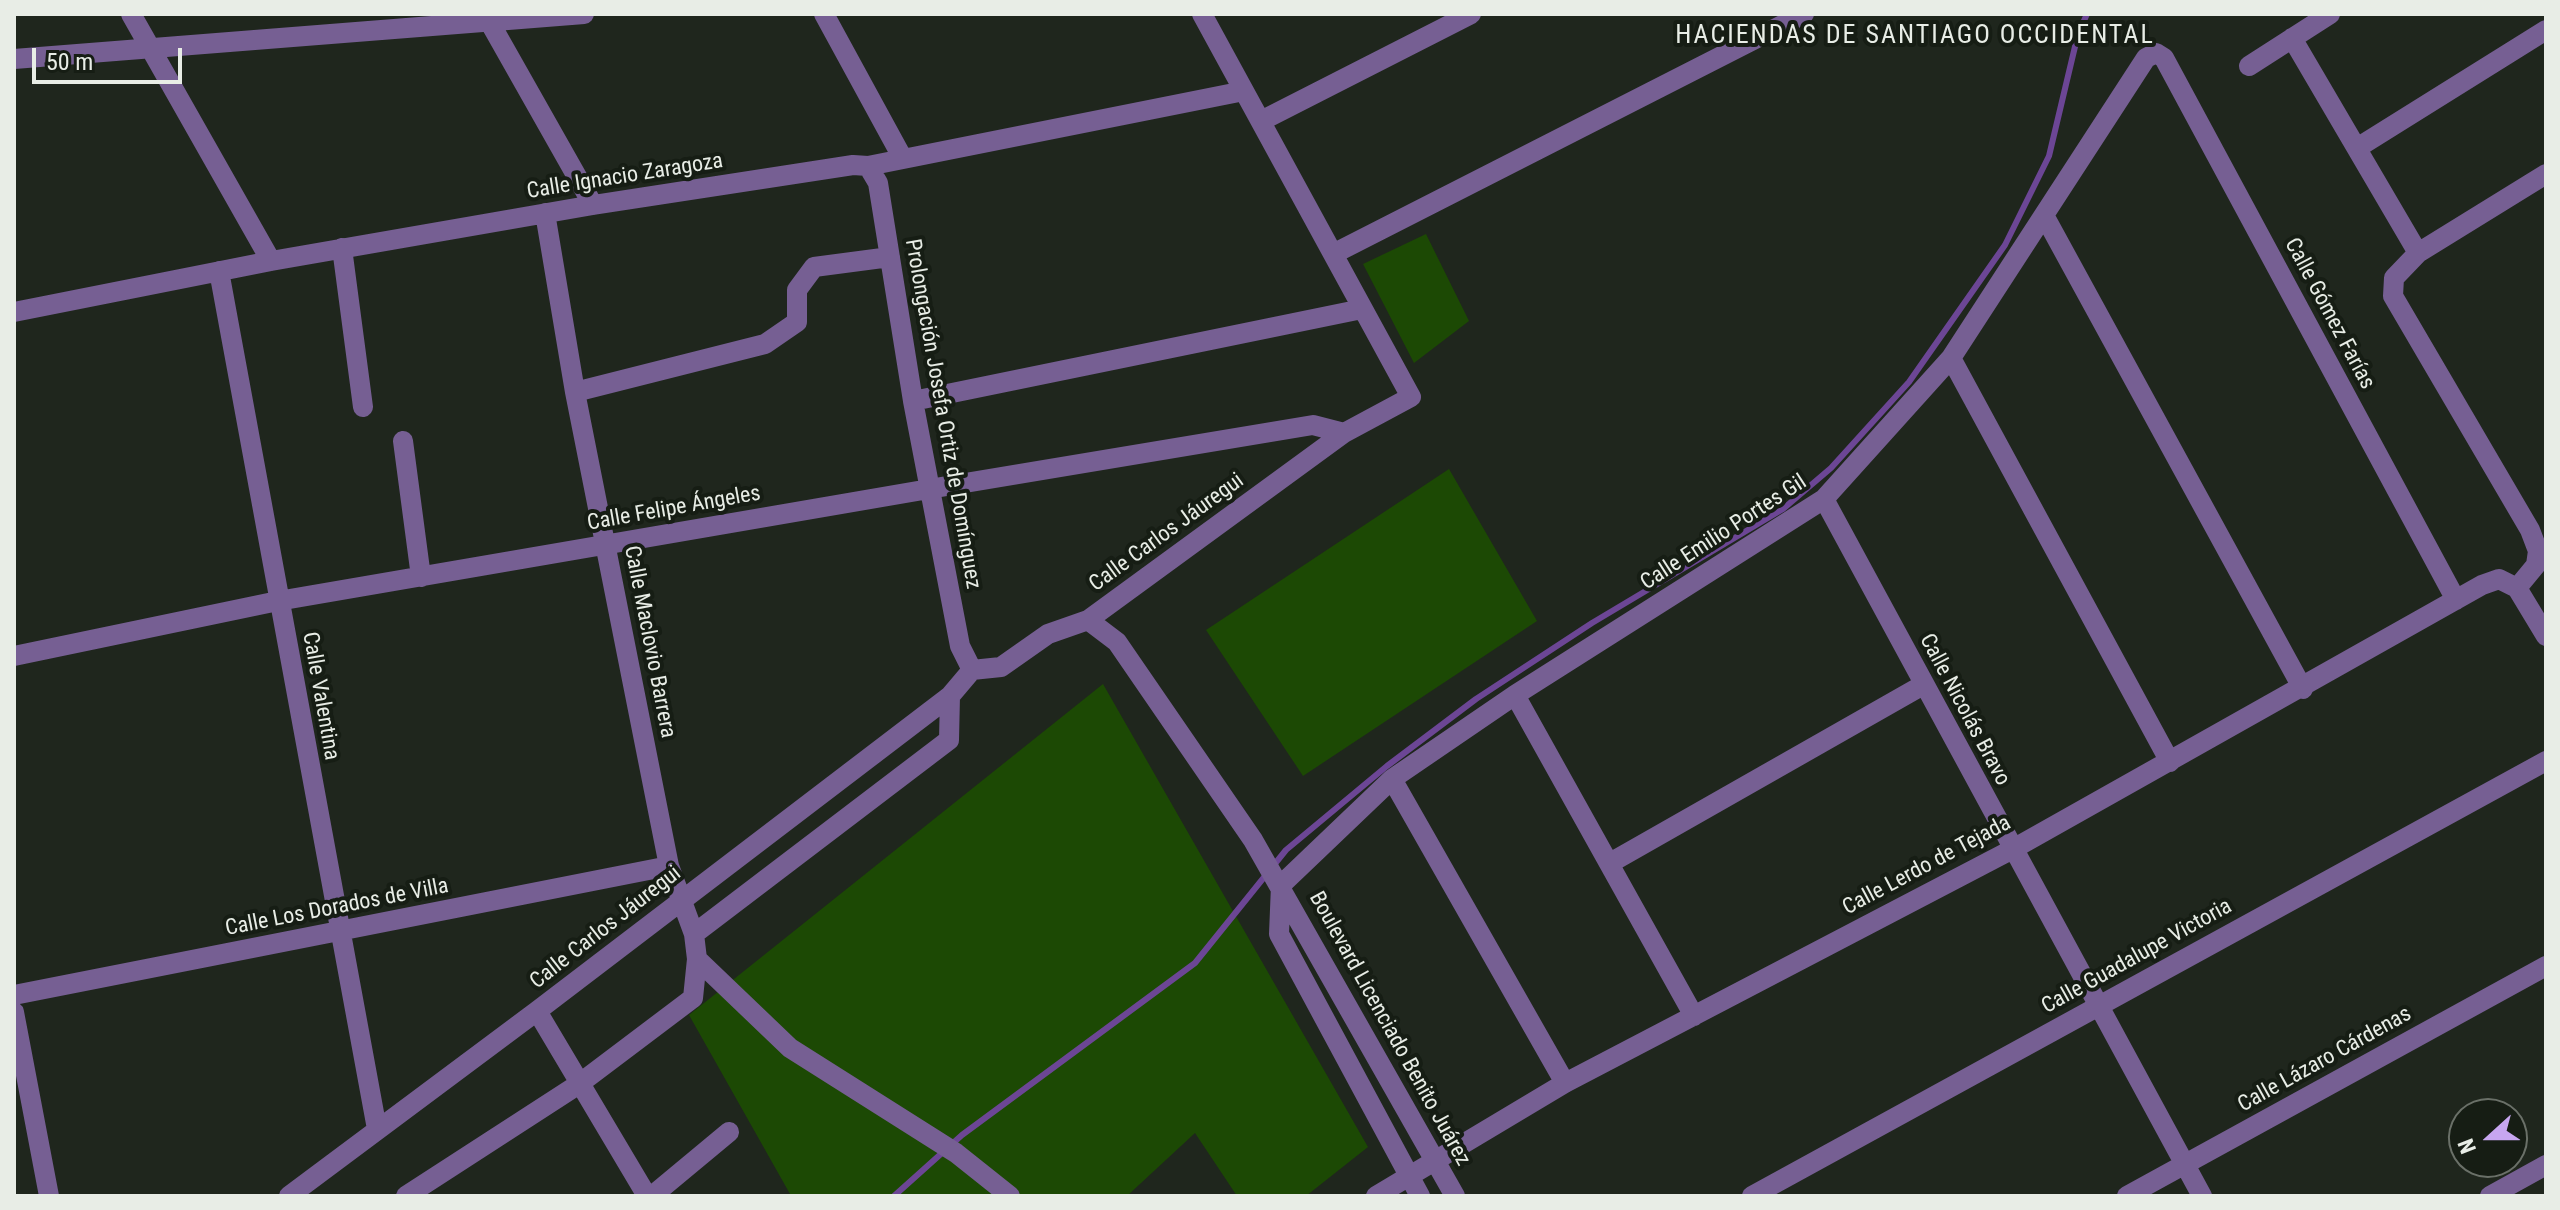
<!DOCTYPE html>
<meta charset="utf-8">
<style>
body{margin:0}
#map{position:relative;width:2560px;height:1210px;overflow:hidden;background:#1f261d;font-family:"Roboto Condensed",sans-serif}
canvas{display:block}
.frame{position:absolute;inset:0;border:16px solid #e8ede6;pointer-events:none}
.north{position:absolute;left:2448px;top:1098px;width:80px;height:80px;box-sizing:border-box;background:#161d14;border:2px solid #6a7068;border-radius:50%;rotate:249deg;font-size:22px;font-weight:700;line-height:32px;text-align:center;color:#e8ede6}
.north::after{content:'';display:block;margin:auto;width:28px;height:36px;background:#c7a6f0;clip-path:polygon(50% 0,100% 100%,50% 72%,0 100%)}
.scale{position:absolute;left:32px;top:48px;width:150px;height:36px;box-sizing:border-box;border:4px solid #e8ede6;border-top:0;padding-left:10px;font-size:24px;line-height:28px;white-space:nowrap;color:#e8ede6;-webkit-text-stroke:6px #161d14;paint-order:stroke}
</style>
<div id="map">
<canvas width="2560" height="1210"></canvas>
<div class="frame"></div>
<div class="north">N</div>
<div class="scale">50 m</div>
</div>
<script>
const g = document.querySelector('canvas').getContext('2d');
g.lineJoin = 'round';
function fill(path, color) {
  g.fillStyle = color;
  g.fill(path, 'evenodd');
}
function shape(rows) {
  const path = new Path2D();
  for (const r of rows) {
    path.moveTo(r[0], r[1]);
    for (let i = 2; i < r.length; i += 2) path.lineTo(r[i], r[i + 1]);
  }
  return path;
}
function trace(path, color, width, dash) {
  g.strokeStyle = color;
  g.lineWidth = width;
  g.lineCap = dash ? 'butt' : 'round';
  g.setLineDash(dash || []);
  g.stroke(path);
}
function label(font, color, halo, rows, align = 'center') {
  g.font = font + ' "Roboto Condensed",sans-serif';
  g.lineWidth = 8;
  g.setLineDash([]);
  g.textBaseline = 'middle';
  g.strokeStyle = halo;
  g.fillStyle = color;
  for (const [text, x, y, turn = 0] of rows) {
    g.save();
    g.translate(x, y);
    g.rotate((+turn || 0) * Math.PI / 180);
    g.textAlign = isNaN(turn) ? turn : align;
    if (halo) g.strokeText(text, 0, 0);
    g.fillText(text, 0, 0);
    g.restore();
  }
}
fill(shape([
 [1426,234,1469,321,1414,363,1363,264],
 [1449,469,1537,621,1303,776,1206,630],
 [1103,684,1368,1147,1306,1196,1237,1196,1195,1133,1127,1196,788,1196,790,1194,689,1015]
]), '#1c4904');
trace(shape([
 [894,1196,962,1135,1195,963,1286,850,1387,766,1476,699,1592,623,1783,509,1831,468,1909,382,2005,245,2049,156,2078,34,2087,14]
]), '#6c4695', 6);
trace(shape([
 [131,14,271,261],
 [485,14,593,205],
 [824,14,902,157],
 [2292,38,2418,253],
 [14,59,584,14],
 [2249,66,2330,14],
 [1261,121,1471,14],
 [2357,148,2546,30],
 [868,166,878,183,913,401,960,646,972,670],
 [2045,217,2303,689],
 [342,248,363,407],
 [1333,254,1804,14],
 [219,271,377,1129],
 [14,312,271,261,593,205,853,165,868,166,1244,91],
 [1951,358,2170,762],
 [575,392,765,344,797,322,797,290,814,267,890,257],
 [913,401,1362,309],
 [403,441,421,577],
 [1824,499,2202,1196],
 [2517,588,2536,565,2538,551,2530,530,2393,296,2394,278,2418,253,2546,174],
 [1088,620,1117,642,1253,840,1455,1196],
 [14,656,278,601,929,489,1313,425,1344,433],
 [1515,695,1694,1016],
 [1392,779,1565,1083],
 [1610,863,1923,685],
 [694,934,949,740,950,696],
 [697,959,790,1048,956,1153,1010,1196],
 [14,995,669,866],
 [537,1011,647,1196],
 [14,1012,49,1196],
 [289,1196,537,1011,950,696,972,670,1001,667,1048,634,1088,620,1344,433,1411,397,1202,14],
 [406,1196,579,1084,693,998,697,959,694,934,669,866,575,392,545,213],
 [652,1196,729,1132],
 [1376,1196,1565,1083,2013,849,2482,585,2499,579,2517,588,2546,636],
 [1420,1196,1279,934,1281,885,1392,779,1515,695,1824,499,1951,358,2146,58,2156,53,2164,58,2456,600],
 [1752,1196,2546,761],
 [2127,1196,2546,966],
 [2490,1196,2546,1165]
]), '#765f93', 20);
label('22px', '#e8ede6', '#161d14', [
 ["Calle Ignacio Zaragoza",625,177,-9],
 ["Calle Gómez Farías",2329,314,62],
 ["Prolongación Josefa Ortiz de Domínguez",942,414,80],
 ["Calle Felipe Ángeles",674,509,-10],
 ["Calle Carlos Jáuregui",1167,533,-36],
 ["Calle Emilio Portes Gil",1724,533,-33],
 ["Calle Maclovio Barrera",649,642,79],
 ["Calle Valentina",320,696,80],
 ["Calle Nicolás Bravo",1964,710,62],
 ["Calle Lerdo de Tejada",1927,866,-28],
 ["Calle Los Dorados de Villa",337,908,-11],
 ["Calle Carlos Jáuregui",606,928,-38],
 ["Calle Guadalupe Victoria",2137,957,-29],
 ["Boulevard Licenciado Benito Juárez",1389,1029,61],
 ["Calle Lázaro Cárdenas",2325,1060,-29]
]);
g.letterSpacing = '2px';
label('26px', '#e8ede6', '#161d14', [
 ["HACIENDAS DE SANTIAGO OCCIDENTAL",1915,36]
]);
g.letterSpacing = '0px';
</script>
